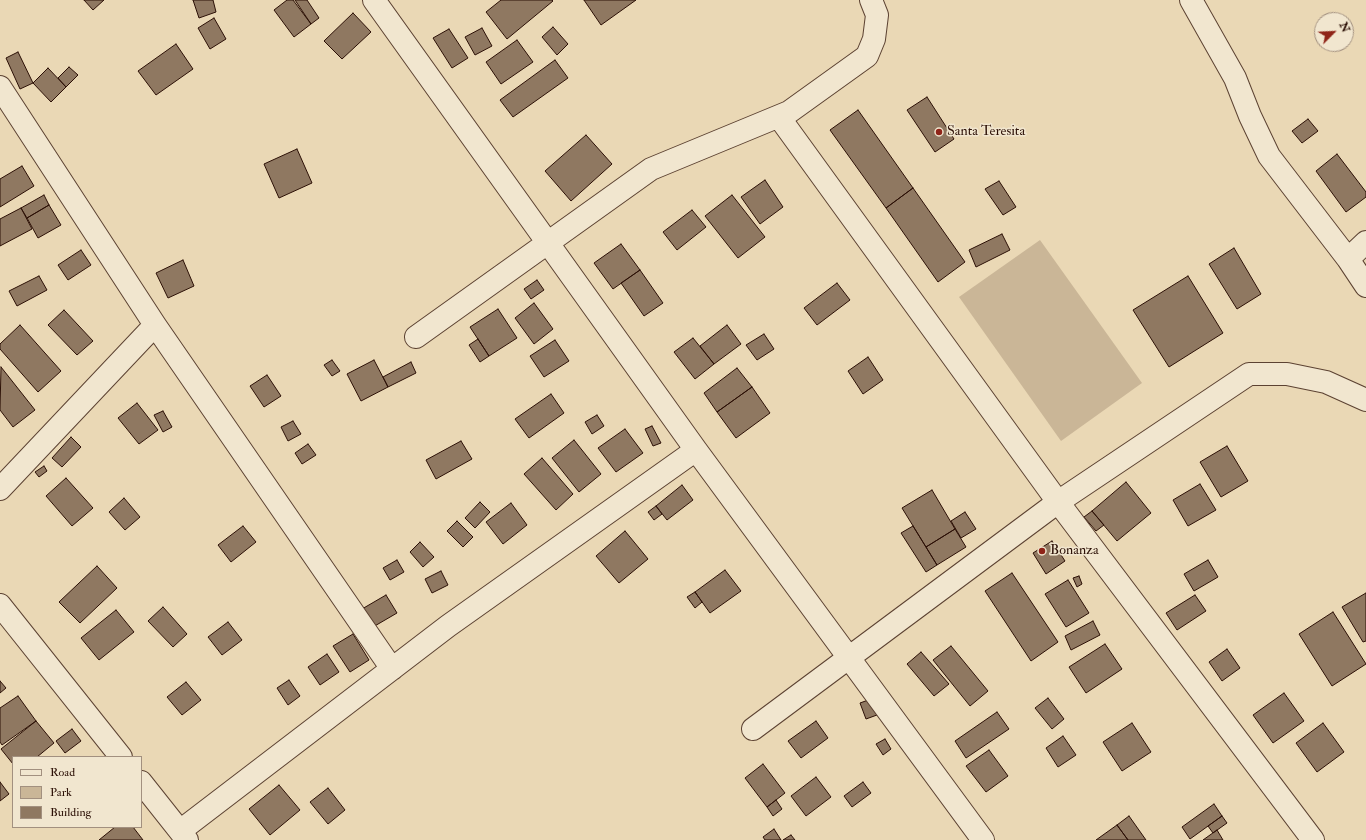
<!DOCTYPE html>
<style>
body{margin:0}
#map{position:relative;width:1366px;height:840px;overflow:hidden;background:#ead8b5;font-family:"IM FELL Double Pica",serif}
canvas{display:block}
.legend{position:absolute;left:12px;top:756px;width:130px;height:72px;box-sizing:border-box;background:#f1e6cf;border:1px solid #a2907f;margin:0;padding:5px 7px;list-style:none;font-size:12px;color:#2c1006}
.legend li{display:flex;align-items:center;gap:8px;height:20px}
.legend b{width:20px;border:1px solid #a2907f}
.north{position:absolute;left:1314px;top:12px;width:40px;height:40px;box-sizing:border-box;background:#f1e6cf;border:1px solid #a2907f;border-radius:50%;rotate:66deg;font-size:11px;font-weight:700;line-height:16px;text-align:center;color:#2c1006}
.north::after{content:'';display:block;margin:auto;width:14px;height:18px;background:#8f2418;clip-path:polygon(50% 0,100% 100%,50% 72%,0 100%)}
</style>
<div id="map">
<canvas width="1366" height="840"></canvas>
<ul class="legend">
<li><b style="height:5px;background:#f1e6cf"></b>Road</li>
<li><b style="height:11px;background:#cab697"></b>Park</li>
<li><b style="height:11px;background:#8f7861"></b>Building</li>
</ul>
<div class="north">N</div>
</div>
<script>
const g = document.querySelector('canvas').getContext('2d');
g.lineJoin = 'round';
function fill(path, color) {
  g.fillStyle = color;
  g.fill(path, 'evenodd');
}
function shape(rows) {
  const path = new Path2D();
  for (const r of rows) {
    path.moveTo(r[0], r[1]);
    for (let i = 2; i < r.length; i += 2) path.lineTo(r[i], r[i + 1]);
  }
  return path;
}
function trace(path, color, width, dash) {
  g.strokeStyle = color;
  g.lineWidth = width;
  g.lineCap = dash ? 'butt' : 'round';
  g.setLineDash(dash || []);
  g.stroke(path);
}
function label(font, color, halo, rows, align = 'center') {
  g.font = font + ' "IM FELL Double Pica",serif';
  g.lineWidth = 3;
  g.setLineDash([]);
  g.textBaseline = 'middle';
  g.strokeStyle = halo;
  g.fillStyle = color;
  for (const [text, x, y, turn = 0] of rows) {
    g.save();
    g.translate(x, y);
    g.rotate((+turn || 0) * Math.PI / 180);
    g.textAlign = isNaN(turn) ? turn : align;
    if (halo) g.strokeText(text, 0, 0);
    g.fillText(text, 0, 0);
    g.restore();
  }
}
fill(shape([
 [1040,240,1142,383,1061,441,959,297]
]), '#cab697');
const building = shape([
 [84,0,104,0,93,10,84,0],
 [193,0,213,0,216,12,199,18,193,0],
 [287,0,293,0,311,24,294,37,274,10,287,0],
 [295,0,307,0,319,18,311,24,295,0],
 [501,0,552,0,553,1,507,39,486,12,501,0],
 [584,0,636,0,601,25,584,0],
 [353,13,371,32,342,59,324,41,353,13],
 [214,18,226,39,210,49,198,28,214,18],
 [553,27,568,44,557,55,542,37,553,27],
 [482,28,492,46,475,55,465,37,482,28],
 [449,29,468,58,452,68,433,38,449,29],
 [517,40,533,62,501,84,486,62,517,40],
 [176,44,193,69,156,95,138,71,176,44],
 [18,52,33,83,20,89,6,58,18,52],
 [555,60,568,78,513,117,500,100,555,60],
 [69,67,78,75,66,87,58,78,69,67],
 [48,68,66,87,51,102,33,83,48,68],
 [927,97,954,139,935,152,907,110,927,97],
 [858,110,913,188,886,208,830,130,858,110],
 [1308,119,1318,131,1302,143,1292,131,1308,119],
 [586,135,612,164,571,201,545,171,586,135],
 [297,149,312,183,279,198,264,164,297,149],
 [1337,154,1366,192,1366,197,1346,212,1316,171,1337,154],
 [22,166,34,186,0,207,0,179,22,166],
 [765,180,783,207,760,224,741,197,765,180],
 [999,181,1016,207,1003,215,985,189,999,181],
 [913,188,965,262,938,282,886,208,913,188],
 [44,195,49,205,27,218,21,208,44,195],
 [732,195,765,237,738,258,705,216,732,195],
 [49,205,61,225,38,238,27,218,49,205],
 [21,208,32,229,0,246,0,219,21,208],
 [692,210,706,227,677,250,663,232,692,210],
 [1002,234,1010,250,976,267,969,250,1002,234],
 [621,244,640,270,613,289,594,263,621,244],
 [1234,248,1261,294,1237,309,1209,264,1234,248],
 [81,250,91,265,68,280,58,265,81,250],
 [183,260,194,286,168,298,156,273,183,260],
 [640,270,663,303,644,316,621,283,640,270],
 [39,276,47,290,17,306,9,291,39,276],
 [1188,276,1223,333,1169,367,1133,310,1188,276],
 [537,280,544,290,531,299,524,289,537,280],
 [837,283,850,300,817,325,804,308,837,283],
 [534,303,553,329,534,344,515,318,534,303],
 [498,309,517,338,489,356,470,327,498,309],
 [64,310,93,341,77,355,48,325,64,310],
 [20,325,61,371,38,392,0,349,0,344,20,325],
 [727,325,741,344,714,364,700,346,727,325],
 [764,334,774,349,757,360,746,345,764,334],
 [693,338,714,364,695,379,674,352,693,338],
 [478,339,489,356,480,362,469,345,478,339],
 [555,340,569,361,544,377,530,356,555,340],
 [868,357,883,380,863,394,848,371,868,357],
 [332,360,340,371,332,376,324,365,332,360],
 [374,360,388,387,361,401,347,374,374,360],
 [411,362,416,373,388,387,383,377,411,362],
 [1,367,35,410,13,427,0,410,1,367],
 [737,368,752,387,717,412,704,393,737,368],
 [267,375,281,396,264,407,250,386,267,375],
 [752,387,770,413,736,438,717,412,752,387],
 [551,394,564,413,529,438,515,419,551,394],
 [137,403,158,430,139,444,118,418,137,403],
 [163,411,172,427,163,432,154,415,163,411],
 [597,415,604,426,592,434,585,422,597,415],
 [293,421,301,434,288,441,281,427,293,421],
 [652,426,661,443,653,446,645,429,652,426],
 [625,429,643,453,616,472,598,448,625,429],
 [71,437,81,447,62,467,52,458,71,437],
 [574,440,601,474,579,492,552,458,574,440],
 [461,441,472,459,436,479,426,460,461,441],
 [308,444,316,455,302,464,295,453,308,444],
 [1227,446,1248,481,1221,497,1200,462,1227,446],
 [542,458,573,494,556,510,524,474,542,458],
 [44,466,47,471,39,477,35,472,44,466],
 [66,478,93,508,72,526,46,496,66,478],
 [1126,482,1151,513,1117,541,1092,511,1126,482],
 [1200,484,1216,510,1188,526,1173,500,1200,484],
 [682,485,693,500,667,520,656,506,682,485],
 [932,490,955,529,926,547,902,508,932,490],
 [124,498,140,517,125,530,109,512,124,498],
 [480,502,490,512,475,528,465,518,480,502],
 [511,503,527,525,503,544,486,522,511,503],
 [656,506,662,514,654,520,648,512,656,506],
 [1092,511,1104,525,1096,531,1084,517,1092,511],
 [965,512,976,529,961,538,951,521,965,512],
 [457,521,473,537,463,547,447,531,457,521],
 [243,526,256,542,231,562,218,545,243,526],
 [913,526,937,565,926,572,901,533,913,526],
 [955,529,966,547,937,565,926,547,955,529],
 [625,531,648,559,619,583,596,556,625,531],
 [1052,541,1065,561,1046,574,1033,553,1052,541],
 [420,542,434,557,423,567,410,552,420,542],
 [397,560,404,572,390,580,383,568,397,560],
 [1208,560,1218,577,1194,591,1184,574,1208,560],
 [97,566,117,588,80,623,59,602,97,566],
 [725,570,741,591,710,613,695,592,725,570],
 [441,571,448,585,432,593,425,579,441,571],
 [1012,573,1058,642,1031,661,985,591,1012,573],
 [1079,576,1082,584,1077,587,1073,578,1079,576],
 [1068,580,1089,613,1066,627,1045,594,1068,580],
 [695,592,702,602,695,608,687,597,695,592],
 [1366,593,1366,641,1363,642,1342,607,1366,593],
 [386,595,397,613,373,627,362,609,386,595],
 [1195,595,1206,611,1177,630,1166,613,1195,595],
 [163,607,187,634,173,647,148,621,163,607],
 [116,610,134,632,99,660,81,638,116,610],
 [1333,612,1366,664,1332,686,1299,634,1333,612],
 [1093,621,1100,635,1071,650,1065,636,1093,621],
 [228,622,242,640,222,655,208,637,228,622],
 [353,634,369,660,350,672,333,646,353,634],
 [1105,644,1122,669,1086,693,1069,667,1105,644],
 [951,646,988,691,970,706,933,660,951,646],
 [1227,649,1240,668,1222,681,1209,662,1227,649],
 [921,652,949,684,934,696,907,664,921,652],
 [327,654,339,672,320,685,308,667,327,654],
 [289,680,300,696,288,705,277,688,289,680],
 [0,681,6,688,0,693,0,681],
 [186,682,201,700,182,715,167,697,186,682],
 [1284,693,1304,721,1273,743,1253,715,1284,693],
 [18,696,36,721,2,745,0,742,0,708,18,696],
 [1048,698,1064,719,1052,729,1035,708,1048,698],
 [871,699,877,715,866,719,860,703,871,699],
 [997,712,1009,729,966,758,955,741,997,712],
 [36,721,54,743,37,757,13,757,13,764,1,749,36,721],
 [816,721,828,738,801,758,788,741,816,721],
 [1132,723,1151,752,1122,771,1103,742,1132,723],
 [1323,723,1344,752,1317,772,1296,743,1323,723],
 [72,729,81,741,65,753,56,741,72,729],
 [1063,736,1076,755,1058,767,1046,748,1063,736],
 [885,739,891,749,883,755,876,744,885,739],
 [989,750,1008,776,986,792,966,766,989,750],
 [763,764,785,793,767,807,745,778,763,764],
 [816,777,831,797,806,816,791,796,816,777],
 [0,782,9,794,0,801,0,782],
 [863,782,871,793,852,807,844,796,863,782],
 [279,785,300,810,270,835,249,809,279,785],
 [328,788,345,810,328,824,310,802,328,788],
 [776,800,782,809,773,816,767,807,776,800],
 [1214,804,1222,816,1190,839,1182,827,1214,804],
 [1129,816,1146,840,1128,840,1117,825,1129,816],
 [1222,816,1227,823,1213,833,1208,826,1222,816],
 [1117,825,1128,840,1096,840,1117,825],
 [115,827,133,827,143,840,99,840,115,827],
 [774,829,781,840,765,840,763,837,774,829],
 [1217,830,1223,840,1203,840,1217,830],
 [791,835,795,840,783,840,791,835]
]);
fill(building, '#8f7861');
trace(building, '#2c1006', 1);
const minor = shape([
 [374,0,696,450,983,840],
 [1191,0,1235,78,1250,116,1269,156,1348,259,1366,286],
 [0,87,155,325,392,669],
 [779,117,1058,502,1313,840],
 [1348,259,1366,242],
 [416,337,651,169,789,112,867,56,874,39,877,15,871,0],
 [0,489,155,325],
 [0,605,121,757],
 [753,729,1058,502,1249,374,1287,374,1326,382,1366,400],
 [141,782,187,840],
 [180,831,448,626,696,450]
]);
trace(minor, '#5c4232', 24);
trace(minor, '#f1e6cf', 22);
for (const [x, y, r, color] of [
 [939,132,4,"#8f2418"],
 [1042,551,4,"#8f2418"]
]) {
  const dot = new Path2D();
  dot.arc(x, y, r, 0, 2 * Math.PI);
  g.fillStyle = color;
  g.fill(dot);
  trace(dot, '#f1e6cf', 1.5);
}
label('14px', '#2c1006', '#f1e6cf', [
 ["Santa Teresita",947,132],
 ["Bonanza",1050,551]
], 'left');
</script>
